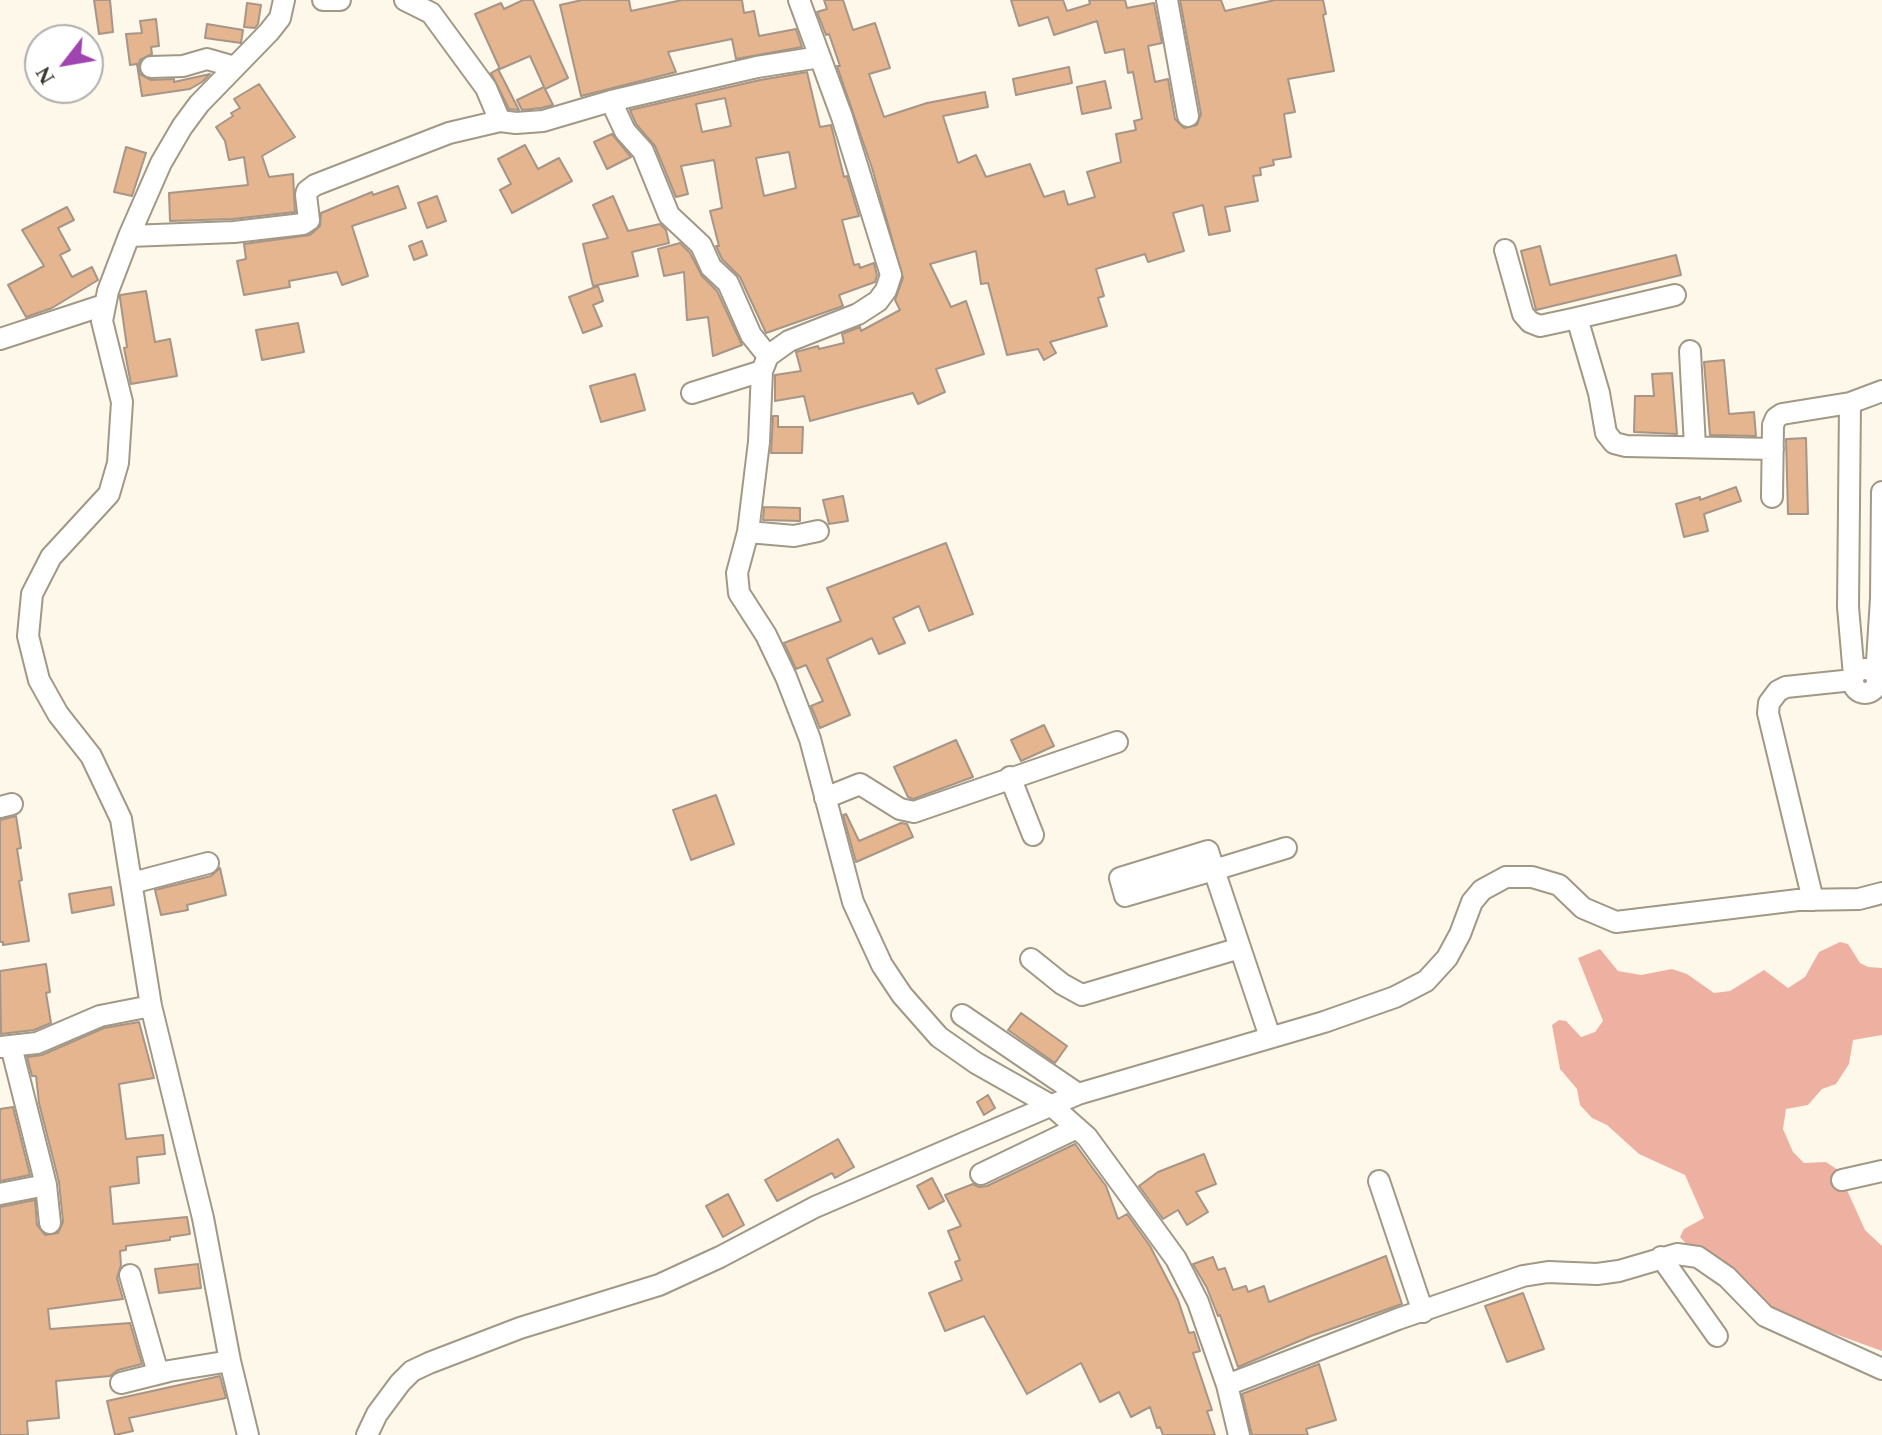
<!DOCTYPE html>
<style>
body{margin:0}
#map{position:relative;width:1882px;height:1435px;overflow:hidden;background:#fef8eb;font-family:"Times New Roman",serif}
canvas{display:block}
.north{position:absolute;left:24px;top:24px;width:80px;height:80px;box-sizing:border-box;background:#fff;border:2px solid #afaeab;border-radius:50%;rotate:239deg;font-size:22px;font-weight:700;line-height:32px;text-align:center;color:#37342c}
.north::after{content:'';display:block;margin:auto;width:28px;height:36px;background:#a044af;clip-path:polygon(50% 0,100% 100%,50% 72%,0 100%)}
</style>
<div id="map">
<canvas width="1882" height="1435"></canvas>
<div class="north">N</div>
</div>
<script>
const g = document.querySelector('canvas').getContext('2d');
g.lineJoin = 'round';
function fill(path, color) {
  g.fillStyle = color;
  g.fill(path, 'evenodd');
}
function shape(rows) {
  const path = new Path2D();
  for (const r of rows) {
    if (r.length === 3) {
      path.moveTo(r[0] + r[2], r[1]);
      path.arc(r[0], r[1], r[2], 0, 2 * Math.PI);
      continue;
    }
    path.moveTo(r[0], r[1]);
    for (let i = 2; i < r.length; i += 2) path.lineTo(r[i], r[i + 1]);
  }
  return path;
}
function trace(path, color, width, dash) {
  g.strokeStyle = color;
  g.lineWidth = width;
  g.lineCap = dash ? 'butt' : 'round';
  g.setLineDash(dash || []);
  g.stroke(path);
}
fill(shape([
 [1840,942,1848,944,1860,963,1868,967,1882,968,1882,1035,1853,1040,1849,1064,1836,1084,1822,1089,1808,1105,1786,1109,1783,1129,1793,1152,1804,1163,1826,1162,1838,1170,1865,1230,1882,1246,1882,1351,1788,1317,1750,1294,1715,1258,1687,1245,1680,1237,1684,1229,1704,1218,1685,1175,1639,1154,1607,1125,1592,1118,1580,1105,1577,1089,1560,1069,1552,1025,1559,1020,1566,1021,1581,1037,1595,1032,1603,1021,1578,958,1600,949,1618,971,1641,975,1672,969,1687,974,1714,993,1730,991,1764,970,1788,988,1805,977,1819,952]
]), '#eeb1a1');
const building = shape([
 [94,0,110,0,113,32,99,34,94,0],
 [523,0,533,0,568,78,545,89,553,105,541,108,522,110,517,100,544,87,530,56,500,69,475,14,501,3,504,9,523,0],
 [582,0,629,0,631,11,682,0,742,0,744,13,754,11,759,36,796,29,802,47,736,59,732,39,668,52,676,72,581,96,560,5,582,0],
 [824,0,843,0,853,30,875,23,890,68,869,74,884,117,927,103,985,92,988,107,943,116,958,163,976,155,986,177,1030,164,1044,197,1064,191,1068,205,1095,197,1087,172,1121,162,1116,134,1136,130,1134,121,1142,119,1133,72,1128,73,1124,49,1105,53,1097,21,1054,35,1048,17,1019,26,1011,0,1063,0,1067,11,1090,4,1089,0,1125,0,1127,8,1154,3,1162,43,1148,46,1155,82,1168,79,1175,119,1184,128,1197,125,1201,114,1180,0,1221,0,1225,11,1275,0,1323,0,1326,14,1323,15,1334,71,1288,79,1295,112,1284,114,1291,157,1273,160,1274,165,1260,168,1261,175,1253,176,1258,201,1225,207,1230,231,1209,235,1203,205,1173,213,1184,251,1148,262,1145,254,1096,269,1104,296,1098,298,1107,326,1050,342,1056,353,1044,360,1038,349,1007,355,988,283,981,284,976,251,930,264,951,307,966,301,984,354,936,369,945,392,918,404,913,393,810,421,804,396,775,401,775,375,801,371,796,352,818,346,819,349,844,343,842,334,860,327,861,331,900,310,895,300,903,278,872,168,837,66,840,66,829,34,826,35,817,12,827,9,824,0],
 [247,3,261,5,258,24,255,28,244,27,247,3],
 [156,19,159,46,151,47,152,54,140,60,138,67,140,74,151,80,174,79,174,82,210,74,202,82,190,89,142,96,137,64,130,65,126,34,142,33,140,21,156,19],
 [207,24,243,30,241,43,205,38,207,24],
 [1069,67,1072,83,1016,95,1013,79,1069,67],
 [498,69,519,110,509,109,491,73,498,69],
 [807,72,820,127,831,125,844,177,847,176,859,216,842,220,854,265,859,264,860,268,874,263,877,275,875,282,839,295,843,306,766,333,740,277,722,259,716,246,719,246,710,211,722,208,714,160,681,166,688,194,676,197,655,146,636,124,630,110,760,80,807,72],
 [725,98,731,126,702,132,696,104,725,98],
 [789,152,796,188,764,196,756,158,789,152],
 [1105,81,1111,108,1082,114,1077,87,1105,81],
 [259,84,295,137,262,156,269,177,293,174,295,212,233,219,170,221,169,193,248,185,244,157,229,160,225,141,216,127,233,116,231,113,240,108,234,99,259,84],
 [612,134,631,157,607,169,594,142,612,134],
 [525,145,538,169,559,158,572,181,512,213,500,190,511,184,498,159,525,145],
 [126,147,146,153,132,196,114,192,126,147],
 [398,186,406,208,352,226,368,276,342,285,337,272,289,281,290,287,244,295,237,261,246,259,244,244,310,235,320,226,321,213,372,192,373,195,398,186],
 [437,196,446,221,427,228,418,203,437,196],
 [613,196,628,231,660,224,666,230,669,243,632,252,638,276,593,286,583,244,608,238,593,205,613,196],
 [67,207,74,220,58,228,70,250,60,255,72,277,92,267,98,280,52,308,26,317,8,285,44,266,22,230,67,207],
 [422,241,427,255,414,260,409,246,422,241],
 [680,243,690,253,702,276,717,291,742,345,713,356,708,317,687,320,684,272,664,276,658,249,680,243],
 [1540,246,1550,285,1676,255,1681,275,1536,310,1521,251,1540,246],
 [598,286,603,301,593,305,602,326,583,333,569,297,598,286],
 [146,291,155,342,170,339,177,376,131,384,124,348,127,347,120,298,120,295,146,291],
 [298,323,304,352,262,360,256,330,298,323],
 [1724,360,1729,414,1754,412,1756,436,1710,435,1704,362,1724,360],
 [1672,373,1677,434,1634,432,1635,396,1654,396,1652,374,1672,373],
 [635,374,645,410,601,422,590,386,635,374],
 [773,416,778,416,778,427,803,427,802,453,771,453,773,416],
 [1806,438,1808,514,1788,514,1786,439,1806,438],
 [1736,487,1741,501,1704,514,1708,531,1684,537,1676,504,1700,497,1700,500,1736,487],
 [843,496,848,521,829,524,823,500,843,496],
 [764,507,800,508,800,521,763,520,764,507],
 [946,543,973,614,929,631,919,606,893,618,905,643,879,654,872,638,827,659,850,715,820,728,811,706,823,701,806,665,796,669,784,643,841,621,827,588,946,543],
 [1044,725,1054,746,1021,761,1011,740,1044,725],
 [956,740,973,777,913,799,908,797,894,767,956,740],
 [716,795,734,844,691,860,673,810,716,795],
 [846,814,859,841,901,823,907,824,913,837,856,862,843,815,846,814],
 [16,816,21,848,17,849,22,880,19,881,29,941,3,945,3,942,0,942,0,820,16,816],
 [220,868,226,895,187,905,188,910,161,915,155,890,211,876,220,868],
 [111,887,114,905,72,913,69,894,111,887],
 [46,964,50,992,46,993,51,1023,34,1030,1,1034,0,971,46,964],
 [1021,1013,1067,1046,1055,1063,1008,1030,1021,1013],
 [139,1022,154,1078,119,1084,126,1139,163,1135,165,1154,137,1157,139,1183,110,1187,113,1224,187,1217,190,1234,170,1237,170,1240,126,1246,126,1250,120,1251,121,1265,117,1278,123,1299,48,1309,50,1329,130,1323,142,1364,118,1370,110,1376,56,1381,59,1418,27,1421,28,1435,0,1435,0,1207,35,1200,37,1225,45,1235,58,1233,63,1222,59,1182,39,1103,36,1076,32,1076,27,1057,42,1055,104,1028,139,1022],
 [988,1095,995,1108,984,1115,977,1102,988,1095],
 [13,1107,30,1175,0,1181,0,1109,13,1107],
 [838,1139,854,1167,835,1178,832,1173,777,1201,765,1180,838,1139],
 [1075,1144,1106,1186,1118,1219,1127,1214,1150,1246,1178,1300,1189,1333,1194,1332,1200,1351,1193,1353,1212,1410,1207,1411,1215,1435,1163,1435,1160,1427,1157,1428,1150,1407,1131,1417,1119,1392,1100,1402,1081,1363,1027,1394,984,1316,945,1331,929,1293,962,1280,955,1262,960,1260,948,1231,961,1226,945,1195,973,1184,979,1187,987,1186,1075,1144],
 [1204,1154,1216,1184,1196,1192,1208,1212,1187,1225,1178,1210,1163,1219,1139,1186,1158,1172,1204,1154],
 [932,1178,944,1201,929,1209,917,1186,932,1178],
 [728,1194,744,1225,723,1237,706,1206,728,1194],
 [1386,1256,1402,1304,1311,1336,1238,1367,1220,1315,1218,1316,1207,1288,1193,1264,1213,1257,1218,1270,1225,1268,1233,1290,1246,1286,1248,1292,1264,1286,1269,1302,1386,1256],
 [198,1264,201,1288,159,1293,155,1269,198,1264],
 [1523,1293,1544,1349,1507,1362,1485,1306,1523,1293],
 [1319,1364,1336,1420,1306,1429,1308,1435,1252,1435,1242,1394,1319,1364],
 [220,1376,226,1398,129,1418,133,1431,115,1435,107,1401,220,1376]
]);
fill(building, '#e4b58e');
trace(building, '#a79587', 2);
const minor = shape([
 [323,0,340,0],
 [405,0,431,13,486,88,500,121],
 [799,0,842,117,891,275,886,290,878,301,858,314,789,341,768,356,762,371,759,442,748,532,737,573,739,593,766,635,786,677,810,739,853,902,882,965,902,995,939,1037,976,1063,1052,1106,1087,1137,1176,1259,1198,1302,1227,1385,1239,1435],
 [1167,0,1188,116],
 [151,67,183,66,207,59,235,67],
 [611,101,625,131,643,151,669,215,701,245,711,267,728,283,751,335,768,356],
 [129,236,234,232,303,224,309,220,306,195,307,191,315,185,449,133,500,121,516,123,543,121,611,101,757,67,820,57],
 [1505,250,1523,314,1530,322,1540,326,1577,318],
 [1675,295,1577,318,1599,393,1606,433,1614,443,1626,446,1773,449],
 [0,339,104,305],
 [1690,351,1695,447],
 [692,393,762,371],
 [1850,403,1848,607,1854,676],
 [1772,497,1773,425,1776,418,1782,414,1850,403,1882,391],
 [748,532,794,536,818,531],
 [1865,681,12],
 [1876,677,1881,598,1882,492],
 [1010,777,1033,835],
 [825,798,860,784,900,809,914,812,1117,742],
 [0,807,12,804],
 [132,883,208,863],
 [1813,900,1768,713,1769,703,1778,691,1786,687,1853,680],
 [1031,959,1062,984,1082,995,1240,948],
 [962,1015,1078,1094],
 [1270,1037,1214,870,1208,851,1120,878,1125,896,1214,870,1286,848],
 [11,1046,46,1185,50,1223],
 [0,1047,37,1043,100,1016,151,1006],
 [981,1174,1077,1128],
 [1842,1180,1882,1171],
 [1379,1181,1423,1312],
 [0,1194,46,1185],
 [1661,1257,1717,1336],
 [130,1275,158,1373],
 [121,1383,169,1371,230,1361],
 [1227,1385,1398,1319,1523,1276,1548,1272,1597,1274,1619,1271,1677,1254,1698,1257,1727,1277,1765,1316,1882,1369],
 [248,1435,230,1361,203,1218,151,1006,121,819,91,756,58,714,39,680,28,636,32,594,51,557,109,494,118,463,122,402,102,321,108,291,129,236,161,163,182,127,199,104,269,32,280,18,284,0],
 [367,1435,377,1414,400,1383,412,1371,429,1363,520,1328,659,1285,720,1257,815,1207,1078,1094,1324,1022,1395,997,1426,981,1447,958,1460,934,1472,902,1482,890,1506,877,1532,877,1559,885,1583,908,1616,922,1798,900,1859,899,1882,893]
]);
trace(minor, '#a19885', 24);
trace(minor, '#fff', 20);
</script>
